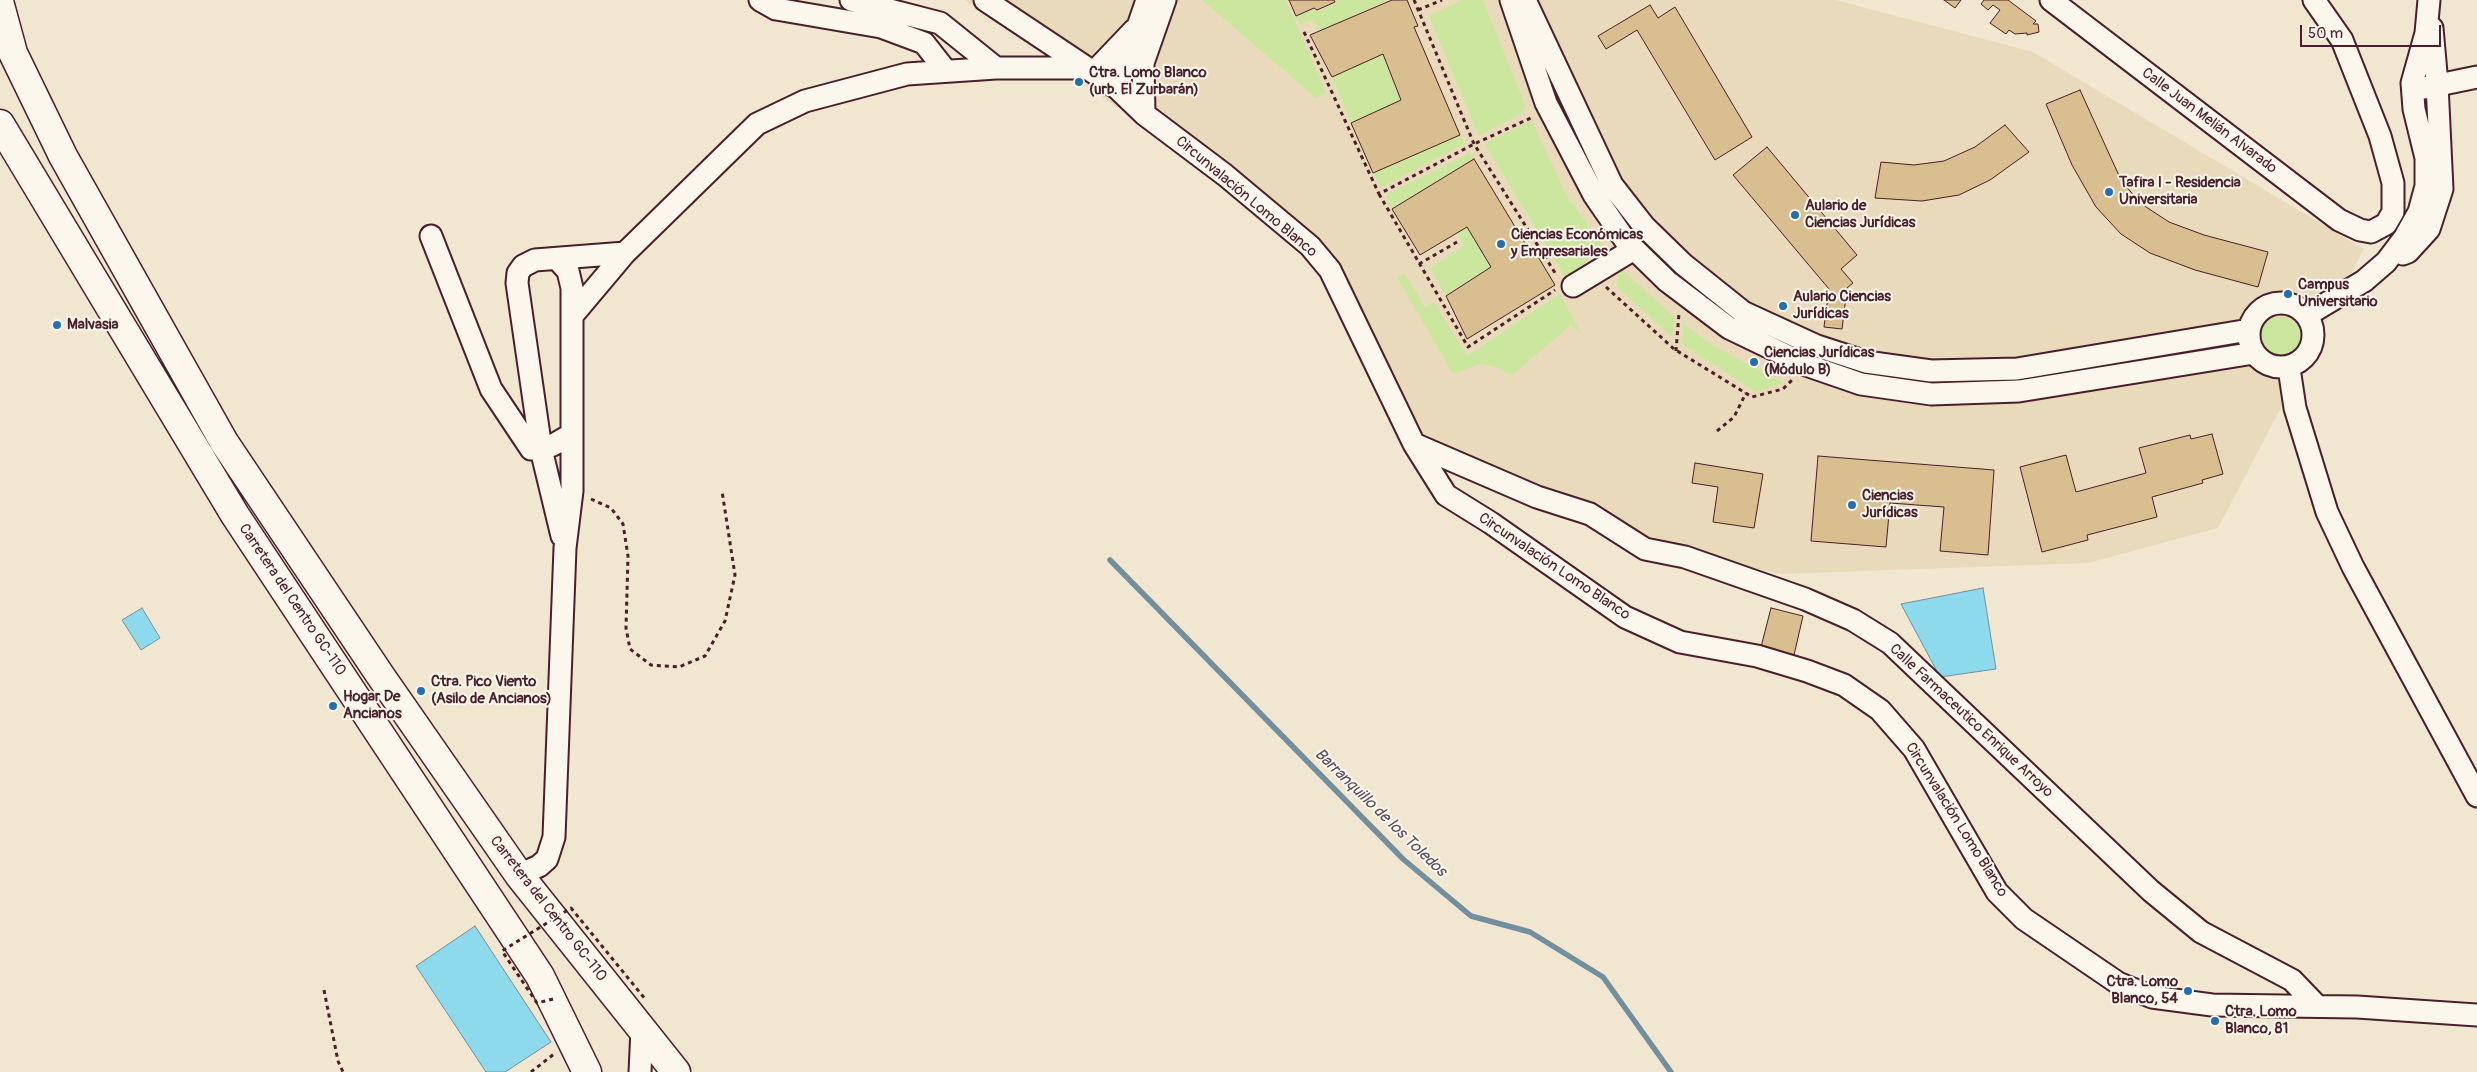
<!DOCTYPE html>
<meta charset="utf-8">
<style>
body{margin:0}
#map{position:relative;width:2477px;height:1072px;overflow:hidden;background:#f1e6d0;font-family:Pangolin,sans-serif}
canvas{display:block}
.scale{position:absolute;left:2300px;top:25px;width:141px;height:22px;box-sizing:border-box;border:2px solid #4a1f2b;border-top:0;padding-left:6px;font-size:15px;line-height:18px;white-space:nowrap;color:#4a1f2b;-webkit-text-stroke:4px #fbf7ec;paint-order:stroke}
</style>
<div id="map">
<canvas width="2477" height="1072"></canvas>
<div class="scale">50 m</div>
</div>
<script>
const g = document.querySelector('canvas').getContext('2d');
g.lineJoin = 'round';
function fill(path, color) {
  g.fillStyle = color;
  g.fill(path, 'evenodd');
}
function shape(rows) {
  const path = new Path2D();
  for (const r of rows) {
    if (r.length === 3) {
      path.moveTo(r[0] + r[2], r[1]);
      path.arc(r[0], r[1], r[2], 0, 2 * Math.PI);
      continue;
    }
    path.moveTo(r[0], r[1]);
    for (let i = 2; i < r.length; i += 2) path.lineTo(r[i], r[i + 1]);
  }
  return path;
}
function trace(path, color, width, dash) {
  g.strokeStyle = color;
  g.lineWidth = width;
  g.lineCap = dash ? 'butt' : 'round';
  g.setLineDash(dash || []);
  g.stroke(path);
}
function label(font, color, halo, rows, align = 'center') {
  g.font = font + ' Pangolin,sans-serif';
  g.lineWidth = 4;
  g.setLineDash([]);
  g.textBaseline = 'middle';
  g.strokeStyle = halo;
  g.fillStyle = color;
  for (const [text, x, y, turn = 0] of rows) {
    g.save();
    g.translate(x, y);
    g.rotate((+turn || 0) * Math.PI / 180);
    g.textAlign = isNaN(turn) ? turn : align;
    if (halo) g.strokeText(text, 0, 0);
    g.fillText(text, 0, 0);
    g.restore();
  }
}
fill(shape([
 [965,0,1836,0,2033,52,2364,249,2218,528,2088,563,1781,574,1647,545,1435,458,1332,259]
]), '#eadabc');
fill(shape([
 [1202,0,1286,0,1326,93,1316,98],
 [1335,0,1388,0,1319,31,1314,20,1300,25,1297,17,1314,8,1316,12,1336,3],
 [1462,0,1483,0,1526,107,1523,109,1524,112,1479,136,1429,16],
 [1383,54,1400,100,1351,123,1332,77],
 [1531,120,1568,198,1604,246,1583,263,1588,269,1565,277,1485,144],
 [1460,135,1465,144,1381,187,1373,173],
 [1470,152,1474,159,1392,209,1386,195],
 [1467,227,1491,267,1446,296,1430,268,1464,246,1457,233],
 [1621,268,1675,318,1673,338,1616,286],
 [1404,273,1425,307,1434,302,1467,356,1560,294,1581,334,1571,325,1511,376,1499,368,1481,364,1453,374,1397,277],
 [2280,337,20],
 [1684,324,1710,344,1784,383,1756,392,1682,344],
 [2237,342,2239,345,2088,373,2086,364]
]), '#cbe79e');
const water = shape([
 [1983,588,1996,669,1940,677,1901,604,1983,588],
 [142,608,160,638,141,650,122,620,142,608],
 [475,926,551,1042,505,1072,486,1072,416,966,475,926]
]);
fill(water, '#8ddaed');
trace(water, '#728f9f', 1);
trace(shape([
 [1110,560,1403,859,1471,916,1530,932,1603,977,1671,1072]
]), '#728f9f', 5.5);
const building = shape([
 [1289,0,1334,0,1335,2,1317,10,1314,8,1296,16,1289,0],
 [1392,0,1407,0,1418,26,1414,27,1460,135,1373,173,1351,123,1401,100,1383,54,1332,77,1310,35,1392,0],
 [1944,0,1961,0,1955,8,1944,0],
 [1984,0,2008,0,2036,21,2033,24,2038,24,2039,32,2027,35,2027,33,2015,34,2009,30,2006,34,1990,23,2000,10,1993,5,1988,10,1981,4,1984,0],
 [1650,5,1658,18,1675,7,1752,137,1715,160,1637,30,1606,49,1598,36,1650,5],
 [2080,90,2121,180,2140,203,2169,222,2204,235,2268,252,2258,287,2195,270,2150,253,2121,234,2096,207,2072,165,2046,104,2080,90],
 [2005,125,2029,152,1990,180,1959,195,1922,201,1875,198,1881,162,1914,165,1944,161,1975,147,2005,125],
 [1767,147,1857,255,1841,269,1853,283,1847,288,1842,329,1824,327,1829,289,1733,175,1767,147],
 [1474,159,1534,258,1537,255,1555,285,1467,339,1446,296,1491,267,1467,227,1420,255,1392,209,1474,159],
 [2212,434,2223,474,2202,480,2203,483,2152,497,2157,517,2087,535,2088,540,2042,552,2020,467,2066,455,2076,492,2146,473,2139,448,2190,435,2191,439,2212,434],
 [1818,456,1994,470,1988,555,1940,551,1944,507,1890,503,1886,547,1811,541,1818,456],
 [1695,463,1763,474,1754,528,1713,522,1718,487,1692,483,1695,463],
 [1771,608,1803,616,1794,655,1761,647,1771,608]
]);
fill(building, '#d9bf8f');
trace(building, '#4a1f2b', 1);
const minor = shape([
 [760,0,776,9,881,27,924,43,946,71],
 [851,0,940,23,996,68],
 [985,0,1117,88,1144,114,1225,175,1310,246,1330,270,1414,444,1446,495,1491,523,1625,617,1680,642,1757,656,1807,671,1844,685,1880,710,1914,749,1997,892,2024,919,2118,983,2152,997,2212,1005,2357,1007,2477,1015],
 [1511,0,1546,103,1594,195,1625,240,1667,281,1729,328,1806,365,1861,384,1931,394,2019,391,2254,353],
 [1525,0,1612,185,1644,226,1683,264,1743,312,1817,346,1866,362,1931,371,2017,369,2249,330],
 [2051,0,2339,220,2360,230,2371,232,2386,224,2393,212,2393,183,2380,136,2342,40,2314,0],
 [1094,72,1134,30],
 [1117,88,1147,0],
 [2424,88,2477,77],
 [1144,114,1143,63,1165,0],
 [431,236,491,389,531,449,541,449,553,445,572,434],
 [2403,254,2408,252,2429,229,2442,189,2437,84,2432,28],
 [1573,286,1634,249],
 [2281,335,32],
 [2307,315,2364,281,2386,262,2405,237,2419,212,2426,186,2426,158,2414,109,2412,83,2426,33,2429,0],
 [572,316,625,253,757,124,805,101,907,74,996,68,1084,68],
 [2289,368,2295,408,2327,512,2353,567,2477,796],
 [1414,444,1537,497,1590,514,1645,549,1685,557,1805,599,1853,620,1890,643,2151,891,2201,932,2292,980,2317,1006],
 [562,536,541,449,517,283,518,273,523,266,535,260,625,253],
 [519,875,539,866,547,859,554,837,565,548,572,491,572,288,568,271,557,259],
 [640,1072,642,1029]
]);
const major = shape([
 [0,5,13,53,63,156,224,442,380,675,519,875,676,1072],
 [0,124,235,515,540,976,587,1072]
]);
trace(minor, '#4a1f2b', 25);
trace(major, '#4a1f2b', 31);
trace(shape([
 [1414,0,1474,144,1557,276],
 [1418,10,1442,0],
 [1304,32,1379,194,1474,144,1533,117],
 [1379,194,1468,347,1555,290],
 [1419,264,1457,242],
 [1606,287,1674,349,1752,397,1783,389,1792,380],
 [1676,351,1679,313],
 [1717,431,1734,417,1746,393],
 [591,499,611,508,623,524,628,556,626,628,630,649,651,665,679,667,705,656,725,621,735,575,722,491],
 [324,990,338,1061,343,1072],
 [531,1072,554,1054]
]), '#4a1f2b', 3, [4, 4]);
trace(minor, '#fbf7ec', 21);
trace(major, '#fbf7ec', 28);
trace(shape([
 [553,999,537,1003,502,951,571,908,646,1000]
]), '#4a1f2b', 3, [4, 4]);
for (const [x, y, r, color] of [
 [1079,82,5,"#1f6fb2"],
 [2109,192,5,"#1f6fb2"],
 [1795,215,5,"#1f6fb2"],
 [1501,244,5,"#1f6fb2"],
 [2288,294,5,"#1f6fb2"],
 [1783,306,5,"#1f6fb2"],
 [57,325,5,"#1f6fb2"],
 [1754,362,5,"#1f6fb2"],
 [1852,505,5,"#1f6fb2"],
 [421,691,5,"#1f6fb2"],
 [333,706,5,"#1f6fb2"],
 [2188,991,5,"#1f6fb2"],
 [2215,1021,5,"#1f6fb2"]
]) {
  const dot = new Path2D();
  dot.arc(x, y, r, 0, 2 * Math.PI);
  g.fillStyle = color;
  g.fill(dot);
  trace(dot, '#fbf7ec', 2);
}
label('bold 15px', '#4a1f2b', '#fbf7ec', [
 ["Ctra. Lomo Blanco",1089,73],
 ["(urb. El Zurbarán)",1089,90],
 ["Tafira I - Residencia",2119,183],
 ["Universitaria",2119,200],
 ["Aulario de",1805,206],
 ["Ciencias Jurídicas",1805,223],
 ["Ciencias Económicas",1511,235],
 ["y Empresariales",1511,252],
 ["Campus",2298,285],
 ["Universitario",2298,302],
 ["Aulario Ciencias",1793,297],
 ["Jurídicas",1793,314],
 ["Malvasia",67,325],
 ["Ciencias Jurídicas",1764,353],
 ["(Módulo B)",1764,370],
 ["Ciencias",1862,496],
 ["Jurídicas",1862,513],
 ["Ctra. Pico Viento",431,682],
 ["(Asilo de Ancianos)",431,699],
 ["Hogar De",343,697],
 ["Ancianos",343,714],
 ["Ctra. Lomo",2178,982,"right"],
 ["Blanco, 54",2178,999,"right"],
 ["Ctra. Lomo",2225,1012],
 ["Blanco, 81",2225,1029]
], 'left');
label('15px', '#4a1f2b', '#fbf7ec', [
 ["Calle Juan Melián Alvarado",2209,121,37],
 ["Circunvalación Lomo Blanco",1246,197,40],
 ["Circunvalación Lomo Blanco",1554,567,34],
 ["Carretera del Centro GC-110",292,600,56],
 ["Calle Farmaceutico Enrique Arroyo",1971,721,43],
 ["Circunvalación Lomo Blanco",1956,820,58],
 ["Carretera del Centro GC-110",548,909,52]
]);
label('italic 16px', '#5b4e5c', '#fbf7ec', [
 ["Barranquillo de los Toledos",1380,813,44]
]);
</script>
